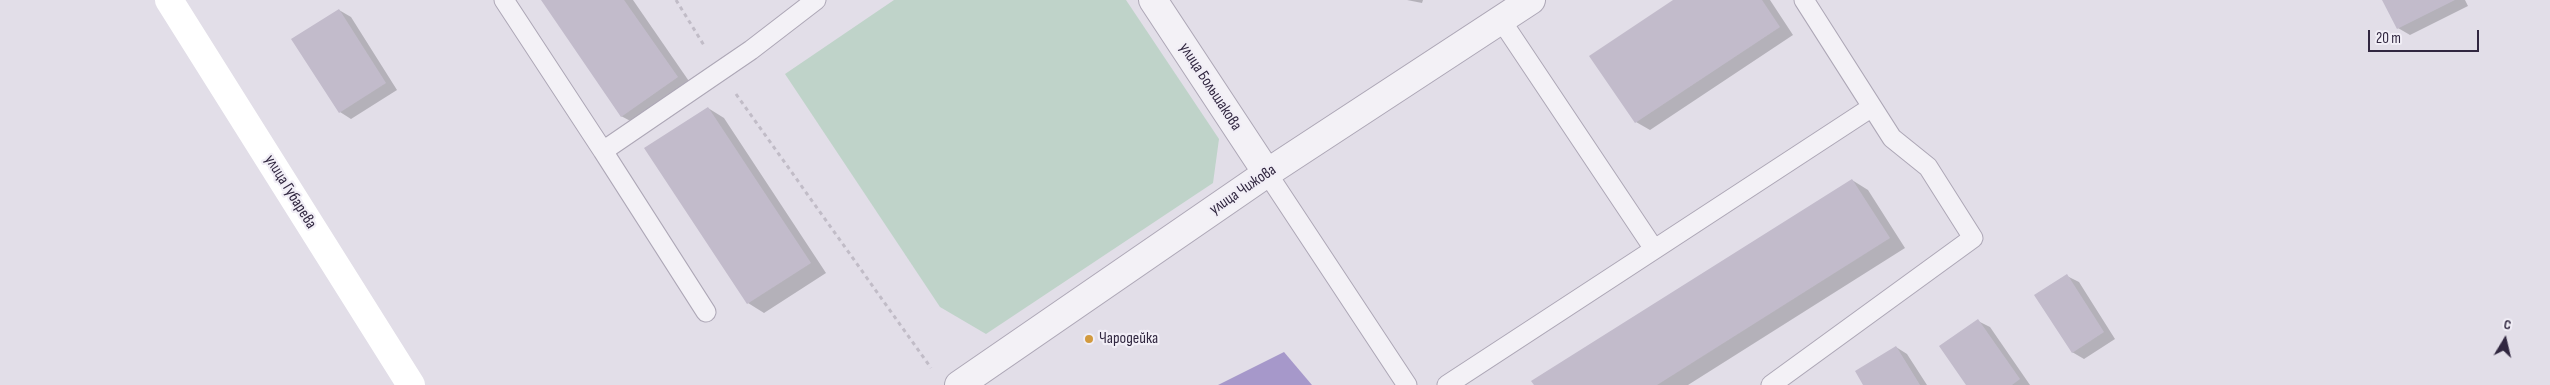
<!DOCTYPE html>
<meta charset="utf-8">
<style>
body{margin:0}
#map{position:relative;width:2550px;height:385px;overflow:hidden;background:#e2dee8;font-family:"Sofia Sans Condensed",sans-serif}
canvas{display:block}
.north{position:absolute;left:2480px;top:315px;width:50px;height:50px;-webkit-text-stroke:4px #f1eef6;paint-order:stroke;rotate:9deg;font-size:14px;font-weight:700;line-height:20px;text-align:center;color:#312740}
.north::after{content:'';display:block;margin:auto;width:18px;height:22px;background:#312740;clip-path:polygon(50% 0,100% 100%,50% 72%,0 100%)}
.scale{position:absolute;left:2368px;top:30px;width:111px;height:22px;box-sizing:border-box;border:2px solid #312740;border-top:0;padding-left:6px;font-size:15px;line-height:18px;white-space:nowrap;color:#312740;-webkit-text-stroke:4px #f1eef6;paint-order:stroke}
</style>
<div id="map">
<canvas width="2550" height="385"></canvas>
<div class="north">С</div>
<div class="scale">20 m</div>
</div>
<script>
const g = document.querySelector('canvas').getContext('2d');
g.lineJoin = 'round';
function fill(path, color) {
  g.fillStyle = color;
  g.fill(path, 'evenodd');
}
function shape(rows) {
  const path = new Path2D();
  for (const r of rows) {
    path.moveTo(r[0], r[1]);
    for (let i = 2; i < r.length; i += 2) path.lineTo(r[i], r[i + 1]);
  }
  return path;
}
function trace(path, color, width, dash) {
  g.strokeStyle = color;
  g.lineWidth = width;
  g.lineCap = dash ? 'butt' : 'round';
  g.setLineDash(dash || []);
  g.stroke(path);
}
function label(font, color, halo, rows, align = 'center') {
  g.font = font + ' "Sofia Sans Condensed",sans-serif';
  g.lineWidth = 4.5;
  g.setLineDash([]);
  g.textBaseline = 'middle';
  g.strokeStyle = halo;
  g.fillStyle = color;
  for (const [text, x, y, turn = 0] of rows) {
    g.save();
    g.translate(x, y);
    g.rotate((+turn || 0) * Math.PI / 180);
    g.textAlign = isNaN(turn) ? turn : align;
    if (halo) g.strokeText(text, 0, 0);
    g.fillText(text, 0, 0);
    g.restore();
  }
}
fill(shape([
 [894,0,1126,0,1219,139,1213,183,986,334,940,307,785,74]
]), '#bfd3c9');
fill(shape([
 [1284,352,1312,385,1218,385]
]), '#a698ca');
fill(shape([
 [542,0,633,0,693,87,638,125,621,116],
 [1407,0,1423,0,1422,3],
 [1675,0,1770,0,1793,35,1650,130,1636,122],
 [2384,0,2465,0,2468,6,2410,35,2398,28],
 [339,10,351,17,397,90,351,119,340,112],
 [708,108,724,118,826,273,764,313,748,303,646,148],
 [1852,180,1868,190,1905,248,1688,385,1535,385],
 [2067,276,2079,282,2115,339,2084,359,2072,352],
 [1978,321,1990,327,2030,385,1968,385],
 [1896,347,1907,354,1927,385,1865,385]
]), '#0003');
fill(shape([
 [541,0,624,0,678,77,621,117],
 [1673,0,1762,0,1780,27,1635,123,1589,56],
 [2382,0,2455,0,2397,29],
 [339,9,386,83,339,113,291,39],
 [708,107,811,263,747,304,644,148],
 [1852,179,1890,238,1657,385,1534,385,1531,381],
 [2067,274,2104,332,2072,353,2034,295],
 [1978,319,2020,379,2012,385,1966,385,1939,346],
 [1896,346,1920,385,1863,385,1855,371]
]), '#c2bbcb');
const lane = shape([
 [504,0,603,151,751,50,816,0],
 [1501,20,1654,249],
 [603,151,706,312],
 [1267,173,1407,385],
 [1447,385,1872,107],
 [1771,385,1973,238,1928,167,1892,138,1804,0]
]);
const street = shape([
 [1153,0,1267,173],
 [959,385,1267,173,1531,0]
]);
trace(lane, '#ada7b6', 21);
trace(street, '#ada7b6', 30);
trace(shape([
 [676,0,705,47],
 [736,94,931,368]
]), '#c1bcc7', 3, [4, 4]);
trace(lane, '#f3f1f6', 19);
trace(street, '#f3f1f6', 28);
trace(shape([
 [169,0,411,385]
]), '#fff', 28);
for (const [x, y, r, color] of [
 [1089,339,5,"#d29a3e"]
]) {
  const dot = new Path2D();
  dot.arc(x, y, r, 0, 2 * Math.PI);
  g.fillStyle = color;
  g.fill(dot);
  trace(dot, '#f1eef6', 2);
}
label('16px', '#312740', '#f1eef6', [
 ["улица Большакова",1210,87,57],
 ["улица Чижова",1243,190,-34],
 ["улица Губарева",290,192,58]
]);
label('16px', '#312740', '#f1eef6', [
 ["Чародейка",1099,339]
], 'left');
</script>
